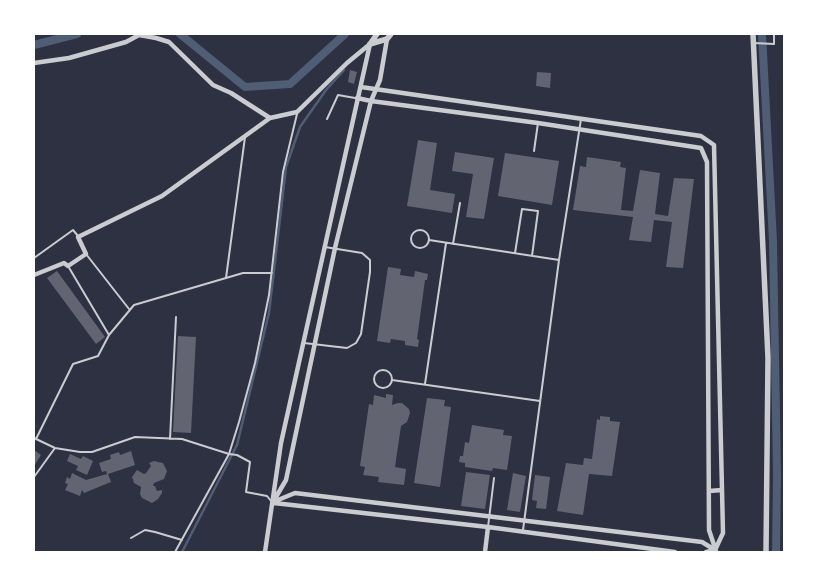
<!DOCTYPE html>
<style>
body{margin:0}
#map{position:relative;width:818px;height:586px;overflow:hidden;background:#2d3142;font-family:"Open Sans",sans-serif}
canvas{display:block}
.frame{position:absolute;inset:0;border:35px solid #fff;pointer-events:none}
</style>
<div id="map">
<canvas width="818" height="586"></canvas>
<div class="frame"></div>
</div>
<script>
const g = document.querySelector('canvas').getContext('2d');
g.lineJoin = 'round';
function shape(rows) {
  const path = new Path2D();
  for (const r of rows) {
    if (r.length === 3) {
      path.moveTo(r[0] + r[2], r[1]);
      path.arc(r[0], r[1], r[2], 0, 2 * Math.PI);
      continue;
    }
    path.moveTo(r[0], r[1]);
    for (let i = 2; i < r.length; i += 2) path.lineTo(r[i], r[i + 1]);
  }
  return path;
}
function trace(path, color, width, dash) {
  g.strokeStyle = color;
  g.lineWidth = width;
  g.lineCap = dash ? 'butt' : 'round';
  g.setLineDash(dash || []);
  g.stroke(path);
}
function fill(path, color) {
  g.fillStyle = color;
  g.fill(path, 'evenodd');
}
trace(shape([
 [182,552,237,445,269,313,286,167,300,127,326,90,344,70]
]), '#4f5d75', 2.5);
trace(shape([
 [180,34,245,87,290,84,345,34],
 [762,34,773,241,777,474,776,552],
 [34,45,77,34]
]), '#4f5d75', 8);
fill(shape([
 [350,70,357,72,354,84,348,82],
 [537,72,551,73,550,88,536,86],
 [418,140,437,143,430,190,455,194,452,213,407,206],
 [455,152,494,158,484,219,466,217,473,174,452,171],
 [505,153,559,161,552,205,498,196],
 [587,157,621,162,620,167,626,168,621,210,633,211,640,170,660,173,655,214,668,216,674,178,694,179,683,268,666,267,672,222,654,220,651,242,629,240,633,217,573,210,580,166,586,167],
 [388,267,401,269,400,275,414,277,415,271,428,274,427,280,425,280,417,339,419,340,418,347,405,345,405,341,391,339,390,343,377,341],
 [57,271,105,337,96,344,47,278],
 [178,336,196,337,191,433,173,432],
 [386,394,393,395,392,405,398,403,402,403,409,409,410,413,407,422,401,426,395,467,406,469,404,485,378,482,379,477,363,475,365,467,360,466,369,404,373,405,374,395,386,398],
 [427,398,445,400,444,406,451,407,440,487,414,483],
 [600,416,610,417,610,421,620,422,612,476,589,474,583,515,557,511,566,463,583,465,584,458,592,459,597,419,600,420],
 [472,425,504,430,503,435,512,436,507,470,493,468,492,471,465,467,465,463,459,462,460,456,463,456,465,442,469,443],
 [34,450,41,455,34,466],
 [131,451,135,465,108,474,111,482,84,493,82,490,80,496,65,490,68,484,65,483,67,477,70,479,72,473,86,480,107,474,106,471,102,472,99,463,111,459,110,455,119,452,120,455],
 [70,454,81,459,83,456,93,461,87,475,76,470,78,466,67,461],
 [154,461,163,463,167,471,164,479,154,483,153,486,155,486,157,491,162,490,162,493,158,499,152,503,142,498,140,494,141,487,134,483,132,477,137,470,144,474,146,473,151,466,149,463],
 [466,472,490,475,485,509,461,506],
 [513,473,526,476,520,512,507,510],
 [535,475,550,477,546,509,536,508,537,501,532,500]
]), '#626471');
trace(shape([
 [754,43,774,44,774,34],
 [327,119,338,95,355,98],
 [534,151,538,123],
 [420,239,9],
 [429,240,559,260],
 [453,244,460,203],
 [515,253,522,209,538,211,532,256],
 [86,254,129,309],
 [34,258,73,230,78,236],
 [68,266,109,335],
 [226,278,245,137],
 [304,343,347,348,356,343,361,334,370,272,370,260,362,253,325,247],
 [383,379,9],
 [392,380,540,401],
 [425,384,446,243],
 [34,438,55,448,80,452,92,452,135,437,182,439,229,454,237,455,250,462,246,492,267,496,271,501],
 [36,439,73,364,98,356,109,335,134,305,243,273,272,273],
 [170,439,176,317],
 [34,477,55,448],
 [488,527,494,478],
 [523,530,559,260,581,119],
 [131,538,145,530,155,532,182,540],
 [175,552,229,454,239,422,255,363,269,295,283,172,297,114]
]), '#caccd0', 2);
trace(shape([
 [34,63,69,58,126,42,139,35,156,38,169,42,213,85,231,93,270,118,297,112,347,63,370,44],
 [361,87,701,136,714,145,723,533,715,550],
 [357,98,371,101,538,123,701,148,707,162,709,530,716,551],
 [34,275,64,263,68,266,86,254,78,237,162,196,270,118],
 [709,491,722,490],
 [273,502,286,480,335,248,371,101,380,80,387,39],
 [273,502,295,493,702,542,715,550],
 [274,503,488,527,675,552],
 [265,552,281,443,370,44],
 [485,552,488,527],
 [706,552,715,550]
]), '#caccd0', 4.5);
trace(shape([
 [753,34,768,358,766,552],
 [370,44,387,39,391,34],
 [370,44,377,34]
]), '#caccd0', 5.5);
</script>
